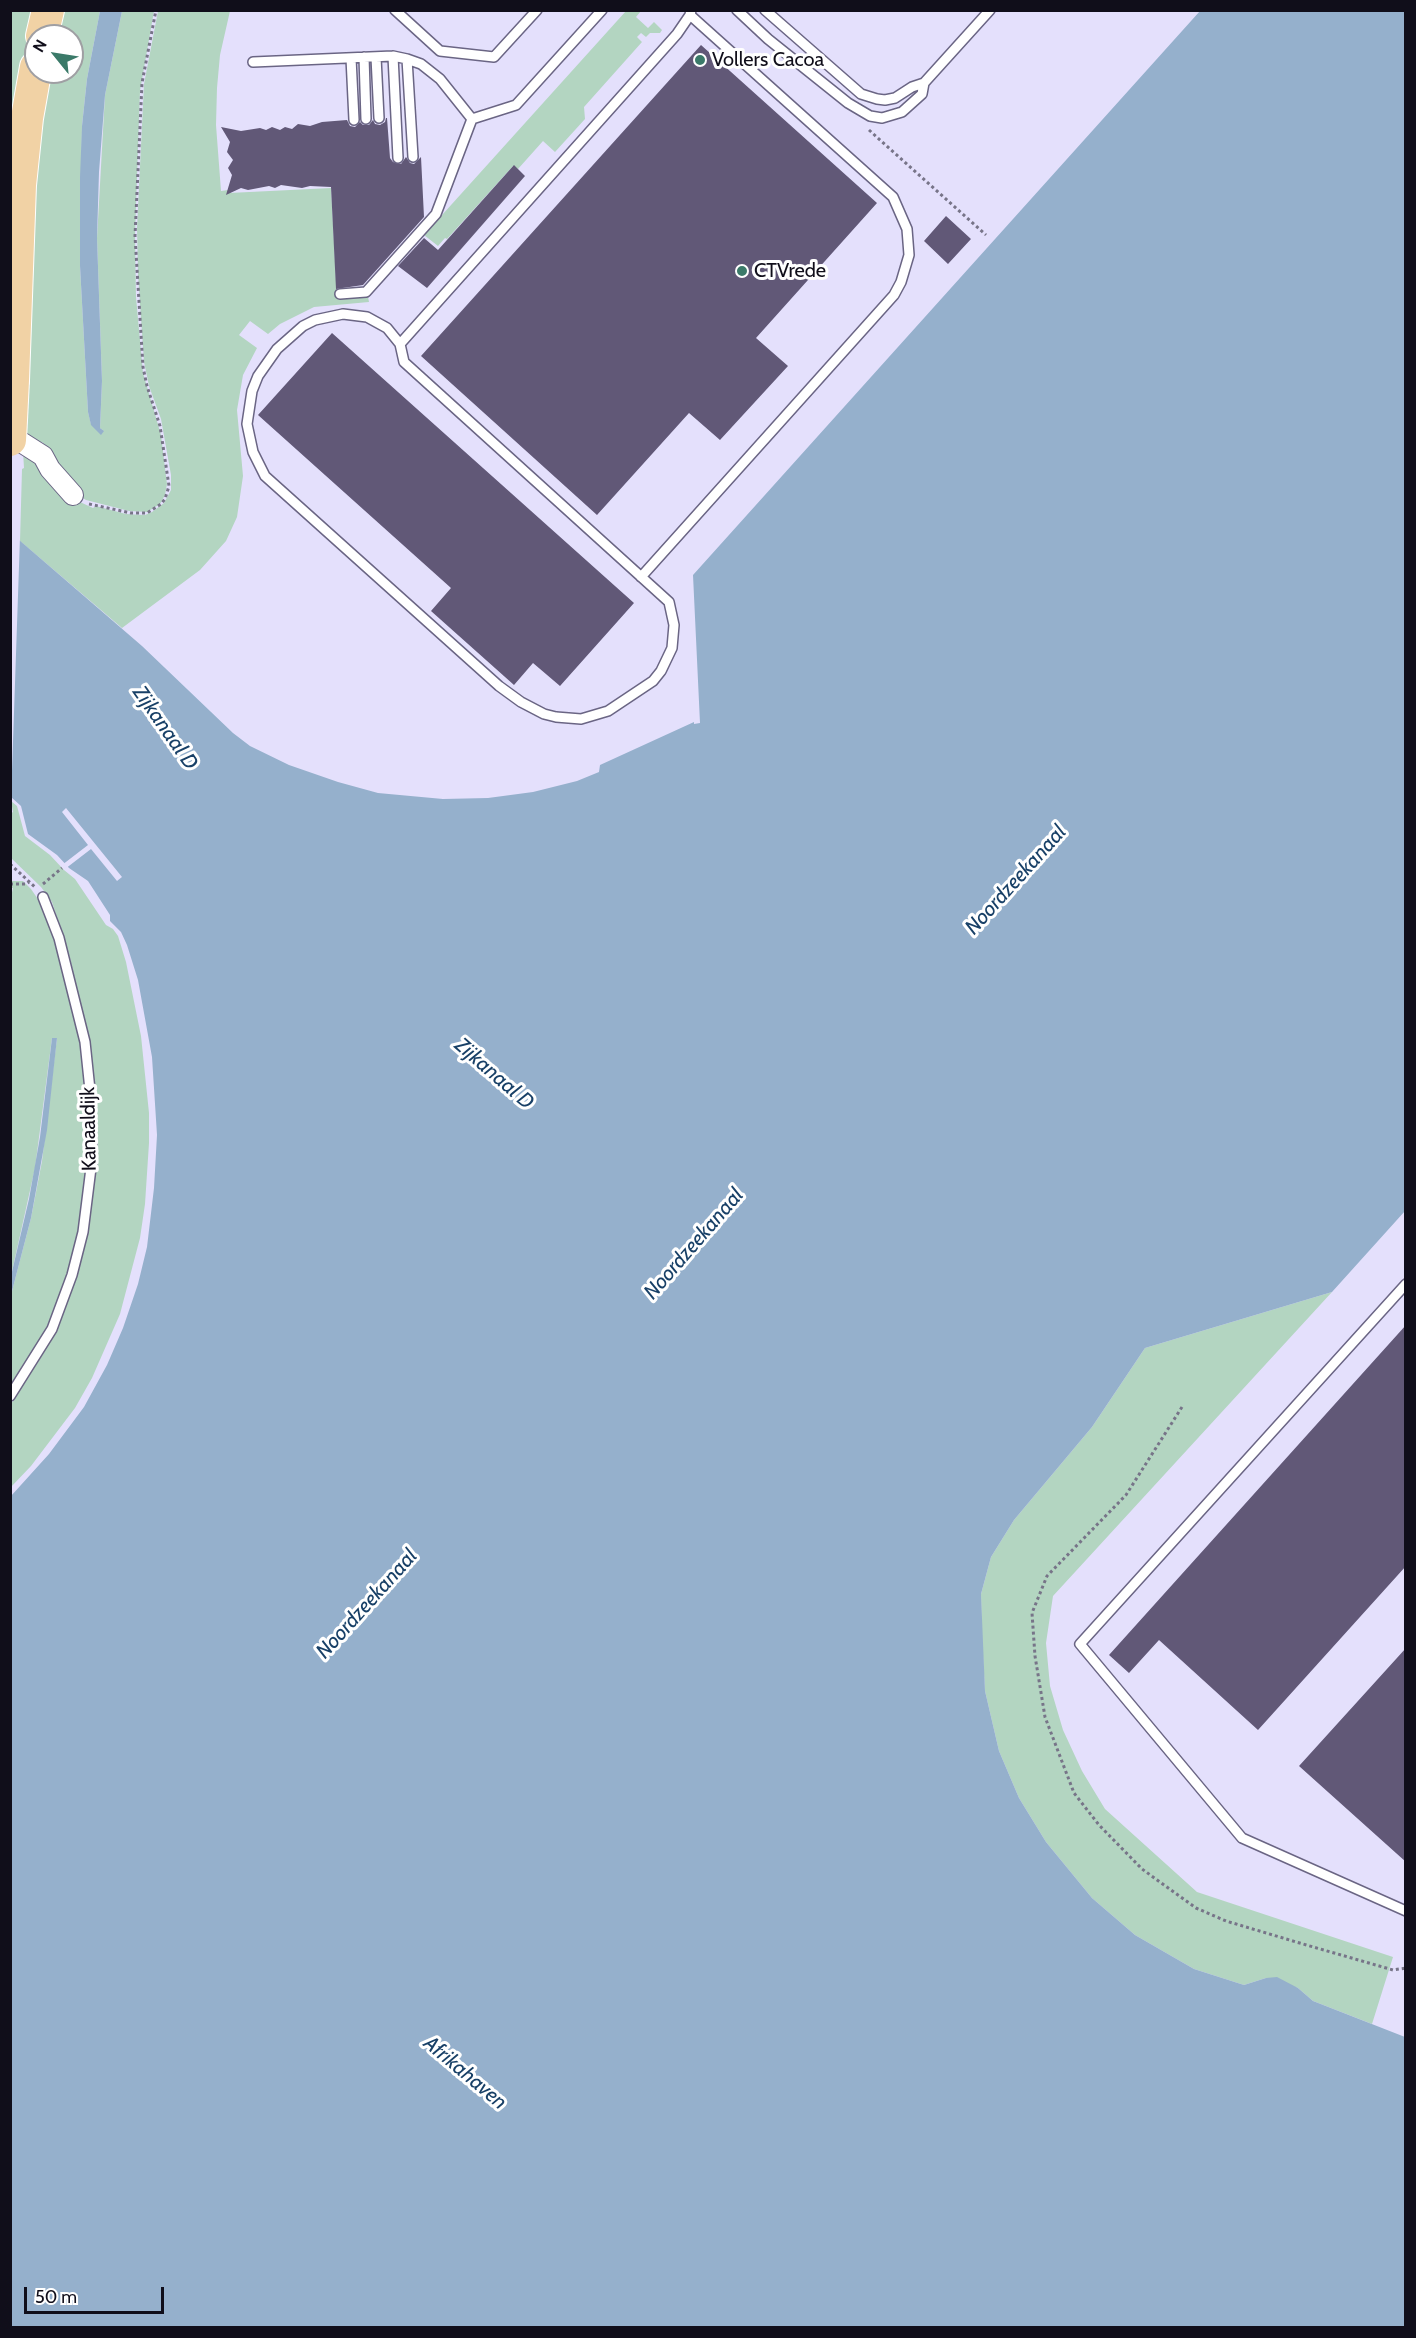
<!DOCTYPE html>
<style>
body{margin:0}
#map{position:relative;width:1416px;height:2338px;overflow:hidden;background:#e4e0fc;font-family:Cabin,sans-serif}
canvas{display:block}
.frame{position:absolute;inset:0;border:12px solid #100e1a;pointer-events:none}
.north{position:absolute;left:24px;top:24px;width:60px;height:60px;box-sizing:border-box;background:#fff;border:2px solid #9f9fa3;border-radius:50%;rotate:300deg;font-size:16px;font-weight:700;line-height:24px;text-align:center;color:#100e1a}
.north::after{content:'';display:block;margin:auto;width:21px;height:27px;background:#3b7a69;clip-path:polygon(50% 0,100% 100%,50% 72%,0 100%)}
.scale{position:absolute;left:24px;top:2287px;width:140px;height:27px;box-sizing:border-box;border:3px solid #100e1a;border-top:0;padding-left:8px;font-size:18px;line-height:21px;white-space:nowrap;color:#100e1a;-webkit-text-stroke:4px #fff;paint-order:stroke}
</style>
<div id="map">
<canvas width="1416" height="2338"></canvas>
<div class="frame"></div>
<div class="north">N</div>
<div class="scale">50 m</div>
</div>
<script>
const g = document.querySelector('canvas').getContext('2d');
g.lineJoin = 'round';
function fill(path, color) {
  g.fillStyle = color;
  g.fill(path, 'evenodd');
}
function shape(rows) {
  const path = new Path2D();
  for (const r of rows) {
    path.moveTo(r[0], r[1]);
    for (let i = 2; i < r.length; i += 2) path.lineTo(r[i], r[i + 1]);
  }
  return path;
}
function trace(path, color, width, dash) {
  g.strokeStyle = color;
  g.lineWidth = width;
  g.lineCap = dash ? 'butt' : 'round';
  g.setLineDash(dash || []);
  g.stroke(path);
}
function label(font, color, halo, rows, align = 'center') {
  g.font = font + ' Cabin,sans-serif';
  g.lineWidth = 6;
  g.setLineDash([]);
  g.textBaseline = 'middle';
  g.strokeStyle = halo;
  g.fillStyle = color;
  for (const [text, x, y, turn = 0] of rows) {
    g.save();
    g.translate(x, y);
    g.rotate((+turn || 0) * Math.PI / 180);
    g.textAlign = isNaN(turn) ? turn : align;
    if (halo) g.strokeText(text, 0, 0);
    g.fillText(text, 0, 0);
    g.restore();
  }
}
fill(shape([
 [11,11,38,11,11,165],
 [60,11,100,11,87,79,82,126,80,266,88,412,91,424,104,431,100,428,102,381,97,238,105,95,122,11,154,11,140,91,135,235,136,297,143,373,161,435,167,484,165,495,160,504,147,512,129,511,86,500,78,495,57,470,52,452,42,442,26,442,26,382,29,382,29,378,26,377,31,177,51,72,72,72,72,36,58,36],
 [158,11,230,11,220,55,217,88,216,125,221,191,228,190,229,193,331,188,337,298,368,297,369,302,314,307,280,324,268,334,250,321,239,335,257,348,243,375,237,410,243,476,237,517,226,541,200,570,122,628,20,541,22,469,24,468,23,451,80,502,93,508,96,506,126,514,145,515,152,512,164,503,171,490,171,475,161,419,149,386,144,362,138,274,137,228,144,84],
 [626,11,641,11,636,17,648,28,654,22,662,30,660,33,650,33,646,37,641,33,637,37,642,42,584,107,585,119,555,152,543,141,518,169,513,166,447,239,445,238,438,246,424,235],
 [11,801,17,806,25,836,50,855,64,870,75,879,106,925,113,929,118,936,126,962,141,1036,149,1113,149,1143,145,1204,140,1238,120,1314,92,1378,75,1408,31,1466,11,1487,11,1404,43,1354,75,1280,86,1242,91,1210,96,1142,88,1039,70,958,52,902,41,887,11,858,10,814,13,812],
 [11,881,23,881,31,889,42,905,52,930,79,1035,85,1089,87,1155,80,1228,63,1287,45,1333,11,1390,11,1295,31,1218,42,1161,57,1038,52,1038,35,1168,11,1276,10,901,13,888,11,888],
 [1332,1292,1053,1596,1046,1643,1050,1686,1063,1730,1082,1771,1105,1809,1197,1892,1393,1957,1372,2024,1313,2001,1298,1988,1266,1978,1244,1985,1194,1969,1135,1935,1092,1898,1046,1842,1019,1798,999,1751,985,1691,982,1638,981,1594,991,1557,1014,1520,1092,1427,1145,1348]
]), '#b3d5c1');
fill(shape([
 [100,11,122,11,105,95,99,172,97,238,102,381,100,428,104,431,101,435,91,425,88,412,80,266,80,177,82,126,87,79],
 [1200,11,1405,11,1405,1211,1332,1292,1145,1348,1092,1427,1014,1520,991,1557,981,1594,985,1691,999,1751,1019,1798,1046,1842,1092,1898,1135,1935,1194,1969,1244,1985,1266,1978,1277,1977,1298,1988,1313,2001,1405,2037,1405,2327,11,2327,11,1496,49,1454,84,1407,107,1365,123,1328,138,1284,147,1247,154,1188,157,1135,152,1057,138,980,127,945,121,932,110,921,110,915,88,881,69,868,57,855,28,834,21,806,11,797,11,533,142,646,233,733,250,746,289,765,338,782,378,793,443,799,488,798,533,792,577,781,599,772,600,765,694,722,694,724,700,723,693,575],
 [52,1038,57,1038,47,1130,31,1218,11,1295,11,1276,29,1199,40,1137]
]), '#95b0cc');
fill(shape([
 [11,530,20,537,11,800,10,530],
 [66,808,122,877,117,881,91,849,65,869,62,865,88,845,62,812]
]), '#e4e0fc');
fill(shape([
 [701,45,877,203,756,338,788,366,720,440,689,413,597,515,421,356],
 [386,118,387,118,390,158,393,162,401,164,406,157,410,163,414,164,421,157,424,217,363,285,336,289,331,187,310,186,302,188,281,185,275,188,269,186,248,190,241,188,226,195,232,175,228,168,233,160,227,152,230,142,221,127,241,131,260,128,266,130,272,127,280,130,285,127,292,129,298,124,310,126,322,122,347,120,350,126,355,127,360,122,363,125,369,125,373,120,375,124,380,125,385,122],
 [514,165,525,176,427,288,398,266,424,238,438,250],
 [946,216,971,239,948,264,924,241],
 [332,333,634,603,560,686,533,663,514,685,431,611,451,588,258,415],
 [1406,1325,1406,1566,1258,1730,1159,1640,1129,1673,1109,1655],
 [1406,1648,1406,1862,1299,1766]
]), '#615877');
const service = shape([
 [395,10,440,51,494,57,537,10],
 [737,10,768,39,848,103,870,116,882,118,902,112,922,94,924,83],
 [765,10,861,94,877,99,885,100,895,98,912,87,924,83,990,10],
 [393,56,398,158],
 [364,57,366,119],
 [376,57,379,118],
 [351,58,354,120],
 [407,59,413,157],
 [253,62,393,56,407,59,421,64,440,79,472,119,516,105,602,10],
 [340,294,366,292,436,214,472,119],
 [343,314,367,317,387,328,400,344,404,362,669,602,674,625,672,648,661,671,653,681,608,711,581,719,556,717,544,714,521,702,499,686,265,476,253,452,247,424,252,391,258,376,277,349,303,326,315,320,343,314],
 [400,344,677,34,690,15,691,10],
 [641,577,894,295,901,282,909,255,907,229,893,197,690,15],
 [1406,1284,1080,1644,1242,1838,1406,1911],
 [10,1396,52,1329,72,1275,83,1232,92,1160,90,1090,85,1042,59,938,43,897]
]);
const minor = shape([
 [10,435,43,456,50,469,73,495]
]);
const primary = shape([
 [42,36,48,10],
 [13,380,20,185,27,118,36,67]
]);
trace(service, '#6a6584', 12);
trace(minor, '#6a6584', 22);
trace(primary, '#fff', 34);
trace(shape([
 [869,130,986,235],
 [89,504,131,513,147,513,161,504,165,499,169,486,160,426,147,386,143,367,135,236,142,83,156,10],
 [10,864,36,888],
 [10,884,26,884,29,882],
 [43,884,62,868],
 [1182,1407,1126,1495,1047,1576,1032,1613,1035,1656,1045,1717,1074,1793,1099,1825,1142,1869,1196,1908,1226,1921,1303,1944,1393,1970,1406,1968]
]), '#777488', 3, [3, 3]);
trace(service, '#fff', 9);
trace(minor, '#fff', 20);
trace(primary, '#f1d2a5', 32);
const primaryBridge = shape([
 [10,440,13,380]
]);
trace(primaryBridge, '#fff', 34, []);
trace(primaryBridge, '#f1d2a5', 32);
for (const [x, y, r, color] of [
 [700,60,6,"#3b7a69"],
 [742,271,6,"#3b7a69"]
]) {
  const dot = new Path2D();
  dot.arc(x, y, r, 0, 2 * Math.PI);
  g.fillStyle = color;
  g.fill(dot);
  trace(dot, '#fff', 2);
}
label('20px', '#100e1a', '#fff', [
 ["Vollers Cacoa",712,60],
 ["CTVrede",754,271]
], 'left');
label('20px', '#100e1a', '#fff', [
 ["Kanaaldijk",89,1129,-91]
]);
label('italic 21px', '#184067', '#fff', [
 ["Zijkanaal D",165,728,55],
 ["Noordzeekanaal",1016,880,-48],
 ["Zijkanaal D",494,1074,41],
 ["Noordzeekanaal",694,1244,-49],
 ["Noordzeekanaal",367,1604,-48],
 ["Afrikahaven",465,2073,40]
]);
</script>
